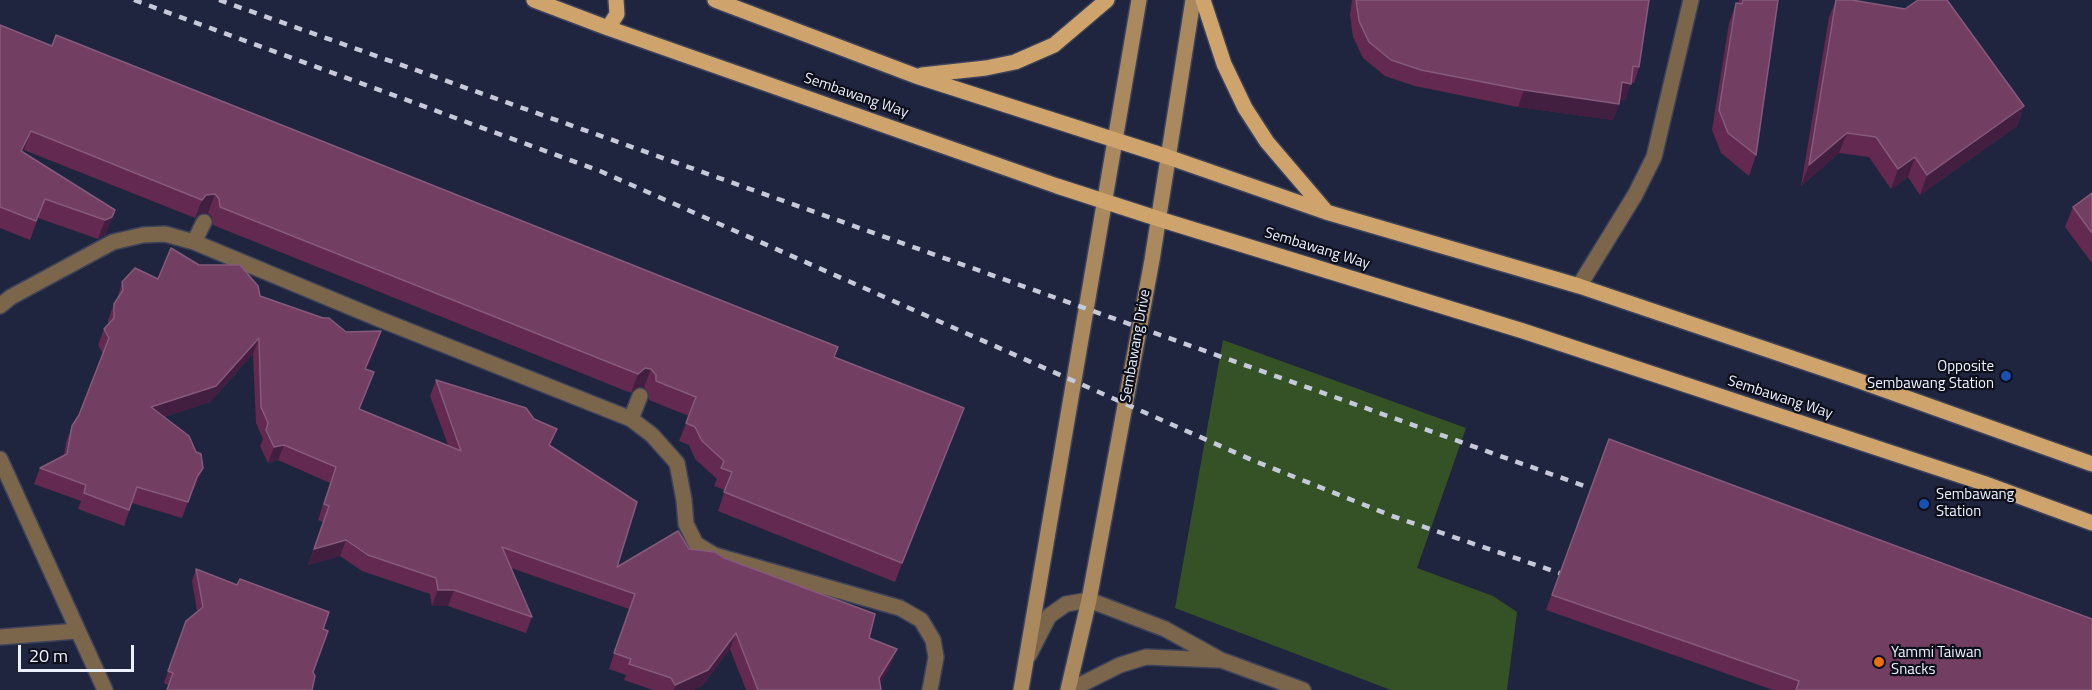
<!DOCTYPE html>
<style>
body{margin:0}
#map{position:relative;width:2092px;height:690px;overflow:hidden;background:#20253f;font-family:"Titillium Web",sans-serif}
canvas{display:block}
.scale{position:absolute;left:18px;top:645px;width:116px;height:27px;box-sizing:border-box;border:3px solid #edf1ff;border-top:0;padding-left:8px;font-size:18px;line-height:21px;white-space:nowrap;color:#edf1ff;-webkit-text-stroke:4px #0d0f1a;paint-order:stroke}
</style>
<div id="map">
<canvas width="2092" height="690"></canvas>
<div class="scale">20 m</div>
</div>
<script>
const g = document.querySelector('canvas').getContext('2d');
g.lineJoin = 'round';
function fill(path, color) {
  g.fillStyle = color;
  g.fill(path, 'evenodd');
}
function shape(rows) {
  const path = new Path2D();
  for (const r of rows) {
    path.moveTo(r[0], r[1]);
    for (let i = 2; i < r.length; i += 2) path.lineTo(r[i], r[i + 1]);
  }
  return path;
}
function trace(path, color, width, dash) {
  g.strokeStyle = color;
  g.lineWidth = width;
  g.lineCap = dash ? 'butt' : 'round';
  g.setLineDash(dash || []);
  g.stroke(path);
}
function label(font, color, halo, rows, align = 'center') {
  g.font = font + ' "Titillium Web",sans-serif';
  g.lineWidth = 4.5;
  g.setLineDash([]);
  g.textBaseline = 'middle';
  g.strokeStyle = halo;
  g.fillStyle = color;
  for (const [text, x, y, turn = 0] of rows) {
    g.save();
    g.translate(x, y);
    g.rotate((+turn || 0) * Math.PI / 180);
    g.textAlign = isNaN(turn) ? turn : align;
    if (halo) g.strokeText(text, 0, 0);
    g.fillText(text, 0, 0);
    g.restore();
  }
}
fill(shape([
 [1223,340,1466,428,1417,568,1493,596,1517,612,1507,690,1391,690,1175,608]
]), '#355227');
const lane = shape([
 [194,242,204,222],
 [1579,286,1635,195,1654,157,1691,0],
 [0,306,11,297,113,242,143,235,165,234,194,242,379,319,631,419,652,435,677,463,684,500,686,524,696,544,714,555,900,608,921,620,933,640,936,657,930,690],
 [631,419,640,396],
 [0,459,105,690],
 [0,637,77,631],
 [1029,655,1049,616,1066,604,1089,600,1165,629,1221,660,1303,690],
 [1070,690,1120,665,1146,657,1218,660]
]);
const secondary = shape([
 [1021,690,1139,0],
 [1068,690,1089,600,1152,260,1193,0]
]);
const primary = shape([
 [534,0,608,28,1057,186,1159,219,1523,331,1983,483,2092,523],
 [715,0,916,76,1168,157,1326,212,1579,286,1851,378,2092,464],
 [1203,0,1224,64,1245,108,1267,142,1325,210],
 [608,28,617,14,616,0],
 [922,75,986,68,1015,62,1054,45,1107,0]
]);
trace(lane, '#3d425a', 18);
trace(secondary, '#3d425a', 18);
trace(primary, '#3d425a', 18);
trace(lane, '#7b664b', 15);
trace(secondary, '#aa895e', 15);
trace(primary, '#cfa46c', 15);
trace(shape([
 [134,0,600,171,1252,460,1392,516,1574,578],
 [219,0,1607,494]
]), '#c5c9d9', 4.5, [8, 8]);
fill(shape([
 [1352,0,1649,0,1639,67,1634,83,1631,83,1625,100,1620,99,1619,104,1613,120,1518,107,1415,86,1385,76,1363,58,1353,37,1350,15],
 [1739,0,1778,0,1756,155,1749,176,1721,153,1712,130,1729,23,1736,3,1738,3],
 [1836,0,1852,0,2024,106,2017,126,1920,195,1908,177,1891,189,1869,157,1839,153,1801,186,1829,17],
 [0,25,834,357,957,427,895,582,718,511,725,490,714,486,717,479,695,459,689,445,679,441,689,416,649,400,649,394,644,387,638,387,631,393,213,225,212,217,208,213,199,214,195,218,24,150,23,153,115,210,105,235,98,239,38,218,30,240,0,228],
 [2092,193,2092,263,2065,227,2073,207],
 [199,265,260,296,346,332,381,331,366,369,368,388,359,409,448,445,430,396,436,380,551,446,617,567,689,549,724,558,869,638,891,665,880,683,881,690,746,690,730,649,702,686,693,690,653,690,624,680,626,675,609,669,629,609,511,568,532,617,526,633,448,606,432,606,430,594,362,571,340,556,308,565,323,522,318,520,330,483,278,460,268,463,260,446,263,439,256,423,253,354,210,402,164,417,203,468,197,484,191,493,182,518,132,503,124,526,78,509,81,501,34,484,40,468,64,455,66,442,72,426,79,415,103,354,98,345,104,329,108,325,108,320,114,304,117,300,122,282,158,279],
 [1609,439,2092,690,1773,690,1546,610],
 [196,569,323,629,313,672,312,690,167,690,168,685,164,683,186,621,197,611,192,581]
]), '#632950');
fill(shape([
 [1622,82,1631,84,1625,100,1616,99],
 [1524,90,1619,104,1613,120,1518,107],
 [2024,106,2017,126,1920,195,1927,175],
 [31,131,24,150,14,170,21,151],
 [1847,133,1839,153,1801,186,1809,165],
 [1915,157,1908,177,1891,189,1898,169],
 [215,194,208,213,199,214,195,218,202,200,206,195],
 [115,210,105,235,98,239,105,220],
 [381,331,376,347,360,385,365,369],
 [259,338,253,354,210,402,145,423,151,407],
 [645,368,651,369,644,387,638,387,631,393,638,374],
 [964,408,957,427,895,582,902,563],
 [557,429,551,445,543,461,549,445],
 [284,445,278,460,268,463,274,447],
 [203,468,197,484,191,493,182,518,197,477],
 [346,540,340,556,308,565,314,549],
 [438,590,454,590,448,606,432,606],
 [736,633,730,649,702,686,693,690,674,690,675,685],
 [897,649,891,665,876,690,879,678]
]), '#421e41');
const building = shape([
 [1356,0,1649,0,1639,67,1633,66,1631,84,1622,82,1619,104,1524,90,1421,70,1391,60,1369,42,1359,21,1356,0],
 [1743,0,1778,0,1756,155,1728,133,1719,110,1736,3,1742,4,1743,0],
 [1836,0,1852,0,1905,9,1918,0,1947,0,2024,106,1927,175,1915,157,1898,169,1876,137,1847,133,1809,165,1836,0],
 [0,25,52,46,56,35,838,347,834,357,964,408,902,563,724,492,732,472,721,468,724,461,702,441,695,427,686,423,696,397,656,381,656,375,651,369,645,368,638,374,220,207,219,199,215,194,206,195,202,200,31,131,21,151,115,210,112,217,105,220,45,199,36,221,0,207,0,25],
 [2092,193,2092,233,2073,207,2092,193],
 [171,248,199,265,240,265,258,286,260,296,323,318,329,318,346,332,381,331,365,369,374,372,359,409,461,451,436,380,526,408,534,419,557,429,549,445,637,502,617,567,678,531,689,549,715,552,724,558,875,614,869,638,897,649,879,678,881,690,758,690,736,633,708,670,675,685,671,678,629,664,631,659,614,653,635,594,502,547,532,617,454,590,438,590,436,578,368,555,346,540,314,549,329,506,324,504,336,467,284,445,274,447,266,430,268,423,261,407,259,338,216,386,151,407,189,436,196,452,201,454,203,468,197,477,188,502,137,487,129,510,84,493,86,485,40,468,67,454,72,426,79,415,109,338,104,329,114,318,114,304,123,290,122,282,135,268,158,279,171,248],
 [1609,439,2092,619,2092,690,1796,690,1799,681,1552,595,1609,439],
 [196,569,237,585,240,579,329,612,323,629,328,631,313,672,315,676,312,690,167,690,173,673,168,671,186,621,203,607,196,569]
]);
fill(building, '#723f63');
trace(building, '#855a7b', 1.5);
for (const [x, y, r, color] of [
 [2006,376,6,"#1a4fb4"],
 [1924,504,6,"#1a4fb4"],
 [1879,662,6,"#e8710a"]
]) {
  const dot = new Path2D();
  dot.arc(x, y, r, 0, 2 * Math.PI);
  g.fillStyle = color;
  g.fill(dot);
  trace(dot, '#0d0f1a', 2);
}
label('15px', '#edf1ff', '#0d0f1a', [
 ["Sembawang Way",856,96,19],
 ["Sembawang Way",1317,249,17],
 ["Sembawang Drive",1136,346,-80],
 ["Sembawang Way",1780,398,18]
]);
label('15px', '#edf1ff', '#0d0f1a', [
 ["Opposite",1994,367,"right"],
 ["Sembawang Station",1994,384,"right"],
 ["Sembawang",1936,495],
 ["Station",1936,512],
 ["Yammi Taiwan",1891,653],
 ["Snacks",1891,670]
], 'left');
</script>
